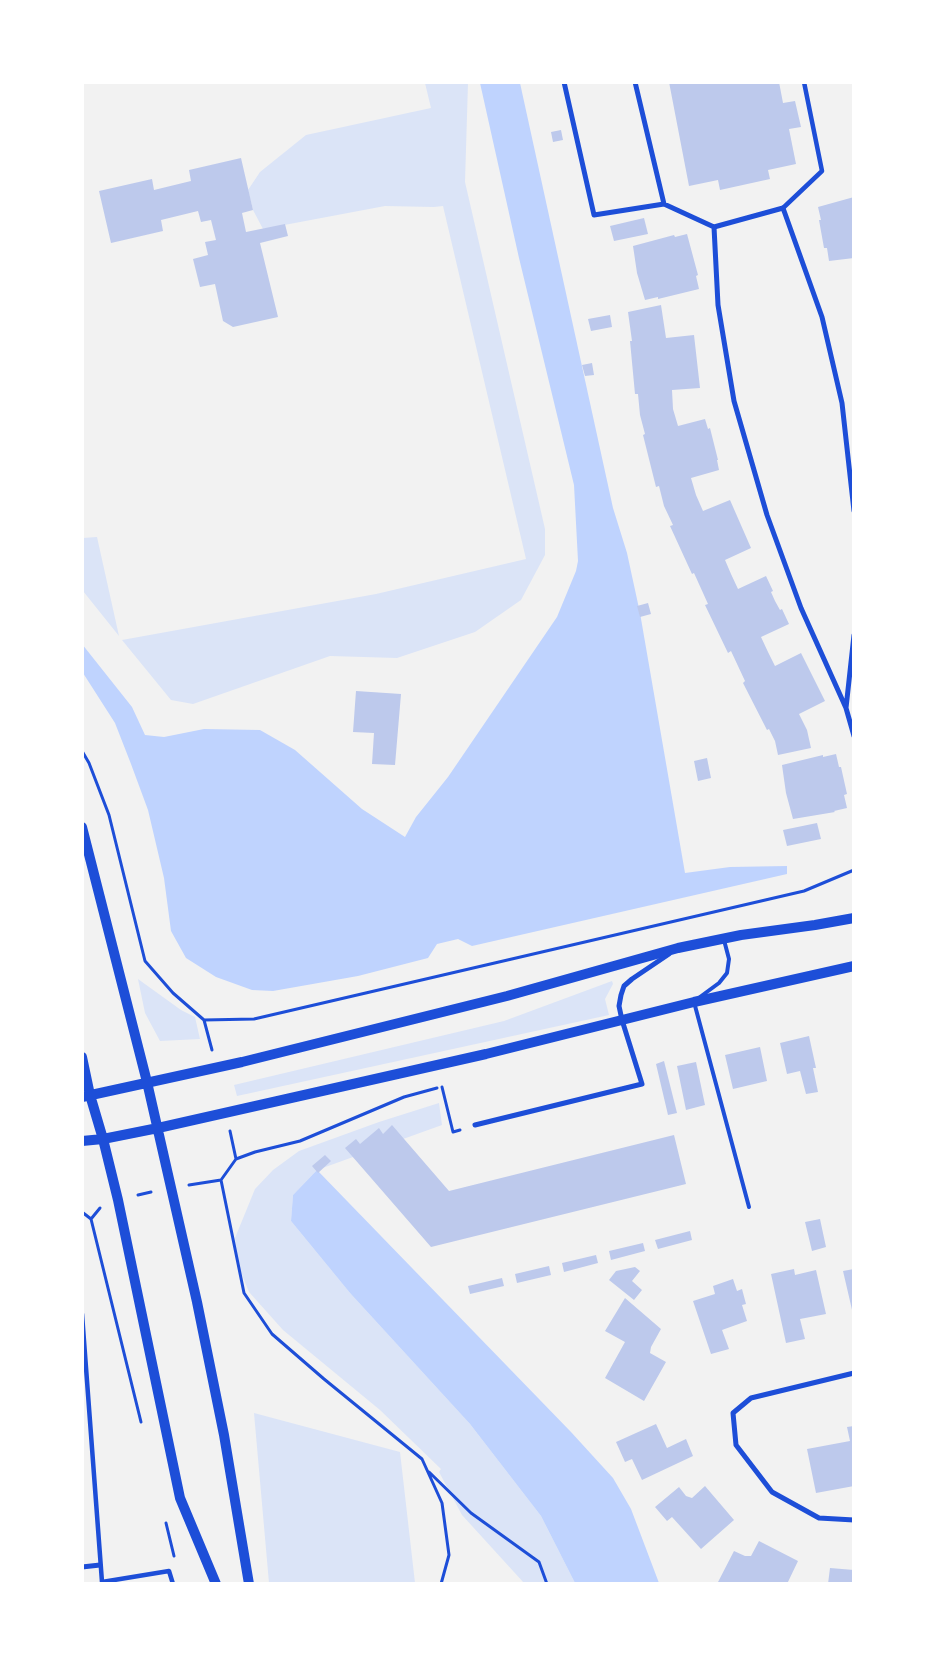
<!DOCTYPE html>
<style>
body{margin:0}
#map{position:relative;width:936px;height:1666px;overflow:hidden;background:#f2f2f2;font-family:Karla,sans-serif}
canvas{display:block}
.frame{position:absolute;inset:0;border:84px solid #fff;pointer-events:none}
</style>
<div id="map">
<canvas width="936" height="1666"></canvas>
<div class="frame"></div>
</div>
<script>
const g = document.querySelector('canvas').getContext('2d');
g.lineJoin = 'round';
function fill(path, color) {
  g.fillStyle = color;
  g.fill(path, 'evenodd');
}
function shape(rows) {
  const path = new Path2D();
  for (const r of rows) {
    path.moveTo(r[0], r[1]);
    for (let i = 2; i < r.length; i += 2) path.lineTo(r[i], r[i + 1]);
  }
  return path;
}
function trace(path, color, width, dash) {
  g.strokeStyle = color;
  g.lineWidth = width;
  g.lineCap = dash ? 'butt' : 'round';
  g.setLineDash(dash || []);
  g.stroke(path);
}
fill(shape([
 [425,83,468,83,465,182,545,529,545,555,521,600,475,632,397,658,330,656,193,704,171,700,122,640,376,594,526,559,443,206,434,207,385,206,263,229,253,210,248,190,260,172,306,135,431,108],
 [97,537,119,636,83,591,83,538],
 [138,979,181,1010,195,1017,200,1039,160,1041,145,1013],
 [612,981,613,984,605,999,609,1015,237,1096,234,1085,504,1021],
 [439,1103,442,1125,317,1170,293,1195,291,1221,350,1293,470,1424,541,1516,575,1583,524,1583,462,1515,439,1472,441,1469,380,1410,283,1330,249,1292,238,1265,235,1238,255,1189,273,1170,299,1151,379,1122],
 [254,1413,400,1452,415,1583,269,1583]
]), '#dbe4f7');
fill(shape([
 [480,83,520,83,613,508,627,553,640,613,685,873,730,867,787,866,787,874,472,946,458,939,437,944,428,958,358,976,273,991,252,990,216,977,186,958,171,931,164,878,148,810,131,764,115,723,83,673,82,644,132,707,145,735,164,737,204,729,260,730,295,750,362,809,405,837,416,817,448,777,557,617,576,571,578,561,574,485,519,258],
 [317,1170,571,1432,613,1478,631,1509,659,1583,575,1583,541,1516,470,1424,350,1293,291,1221,293,1195]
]), '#bfd3fe');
fill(shape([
 [669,82,779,82,783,103,795,101,801,127,789,129,796,164,768,170,770,179,720,190,718,180,689,186],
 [561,130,563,140,553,142,551,132],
 [241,158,253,210,242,213,246,232,285,224,288,236,260,243,278,317,233,327,223,321,215,284,200,287,193,259,208,255,205,242,216,240,211,220,201,222,198,211,161,220,163,231,111,243,99,191,152,179,154,190,191,181,189,170],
 [854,197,854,258,829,261,827,248,824,248,819,220,821,220,818,207],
 [644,218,648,234,614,241,610,226],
 [687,234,698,275,696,276,699,289,658,299,658,297,645,300,637,273,633,246,674,235,675,237],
 [661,305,666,338,694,335,700,388,672,390,673,409,678,426,705,419,708,429,710,428,718,460,717,460,719,470,691,478,696,495,703,511,730,500,751,548,725,560,731,574,738,589,766,576,773,591,771,592,775,601,780,610,782,609,789,624,761,637,768,652,775,666,801,653,825,701,799,714,807,730,811,748,778,755,775,741,769,729,767,730,743,683,745,681,731,651,728,653,705,605,708,604,694,573,692,574,670,526,673,525,664,506,659,486,656,487,643,435,645,434,640,415,638,394,635,394,630,341,632,341,628,312],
 [610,315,612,327,591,331,588,319],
 [592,363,594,375,585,376,582,365],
 [648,603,651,614,640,617,637,606],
 [356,691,401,694,395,765,372,764,374,733,353,732],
 [836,754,839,767,841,767,847,794,844,795,847,808,834,811,835,812,793,819,786,793,782,765,823,755,823,757],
 [707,758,711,778,698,781,694,761],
 [817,823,821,839,787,846,783,830],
 [809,1036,816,1068,813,1068,818,1092,806,1094,800,1071,787,1074,780,1043],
 [760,1047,767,1081,733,1089,725,1055],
 [664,1061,677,1113,668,1115,656,1064],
 [696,1062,705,1105,686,1110,677,1066],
 [392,1125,449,1191,674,1135,686,1184,431,1247,345,1148,356,1139,360,1144,379,1128,383,1134],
 [325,1155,331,1161,318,1173,312,1166],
 [820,1219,826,1247,812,1251,805,1222],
 [690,1231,692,1240,658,1249,655,1240],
 [643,1243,645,1251,611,1260,609,1251],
 [596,1255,598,1263,564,1272,562,1263],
 [549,1266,551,1275,517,1283,515,1274],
 [635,1267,640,1271,632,1281,642,1290,634,1300,609,1280,616,1271],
 [794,1269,795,1275,816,1270,826,1314,800,1319,805,1339,786,1343,771,1274],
 [854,1269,854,1314,853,1314,843,1271],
 [502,1278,504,1286,470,1294,468,1286],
 [733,1279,737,1291,742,1289,746,1304,742,1305,747,1321,722,1330,729,1349,711,1354,693,1301,715,1294,713,1286],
 [625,1298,661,1329,651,1347,650,1353,666,1362,644,1401,605,1378,625,1342,605,1331],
 [656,1424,667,1448,686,1439,693,1456,642,1480,632,1459,625,1462,616,1442],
 [854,1426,854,1486,816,1493,807,1449,850,1441,847,1427],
 [705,1486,734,1520,701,1549,672,1517,667,1521,655,1507,679,1487,686,1496,692,1498],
 [759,1541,798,1561,787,1584,717,1584,734,1551,745,1556,751,1556],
 [830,1568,854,1570,854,1584,828,1584]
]), '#bdc9ec');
trace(shape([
 [82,751,89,763,109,815,145,961,173,993,204,1020,212,1050],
 [204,1020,254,1019,804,891,854,870],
 [442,1087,453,1132,460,1130],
 [236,1159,255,1152,300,1141,404,1097,437,1088],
 [221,1180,244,1293,272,1334,324,1379,422,1459,442,1503,449,1555,441,1584],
 [221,1180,236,1159,230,1131],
 [189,1185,221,1180],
 [138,1195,151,1192],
 [82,1212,91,1219],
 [91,1219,141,1422],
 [91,1219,100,1208],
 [429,1472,471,1513,539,1562,547,1584],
 [166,1523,174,1556]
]), '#1d4ed8', 3);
trace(shape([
 [700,997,719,983,727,973,729,959,724,940],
 [694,1002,749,1207]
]), '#1d4ed8', 4);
trace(shape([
 [783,208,822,171,804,82],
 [82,1314,102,1582,169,1571,173,1584]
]), '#1d4ed8', 4.5);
trace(shape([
 [564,82,594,215,664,204],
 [635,82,664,204,714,227,783,208,822,317,842,403,854,511],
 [714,227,718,305,734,401,767,515,801,608,846,708],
 [854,635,846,708,854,736],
 [475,1125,642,1084,622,1020,619,1006,621,995,624,986,632,979,669,954],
 [854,1373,751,1398,733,1413,736,1445,772,1492,819,1518,854,1520],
 [82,1567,100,1565]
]), '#1d4ed8', 5);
trace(shape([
 [82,827,147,1082,197,1302,224,1435,249,1584],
 [82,1057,90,1095,103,1139,118,1200,180,1498,216,1584],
 [82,1097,242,1062,507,996,678,948,741,935,815,925,854,918],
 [82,1141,103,1139,158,1128,486,1054,694,1002,854,966]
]), '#1d4ed8', 10);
</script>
